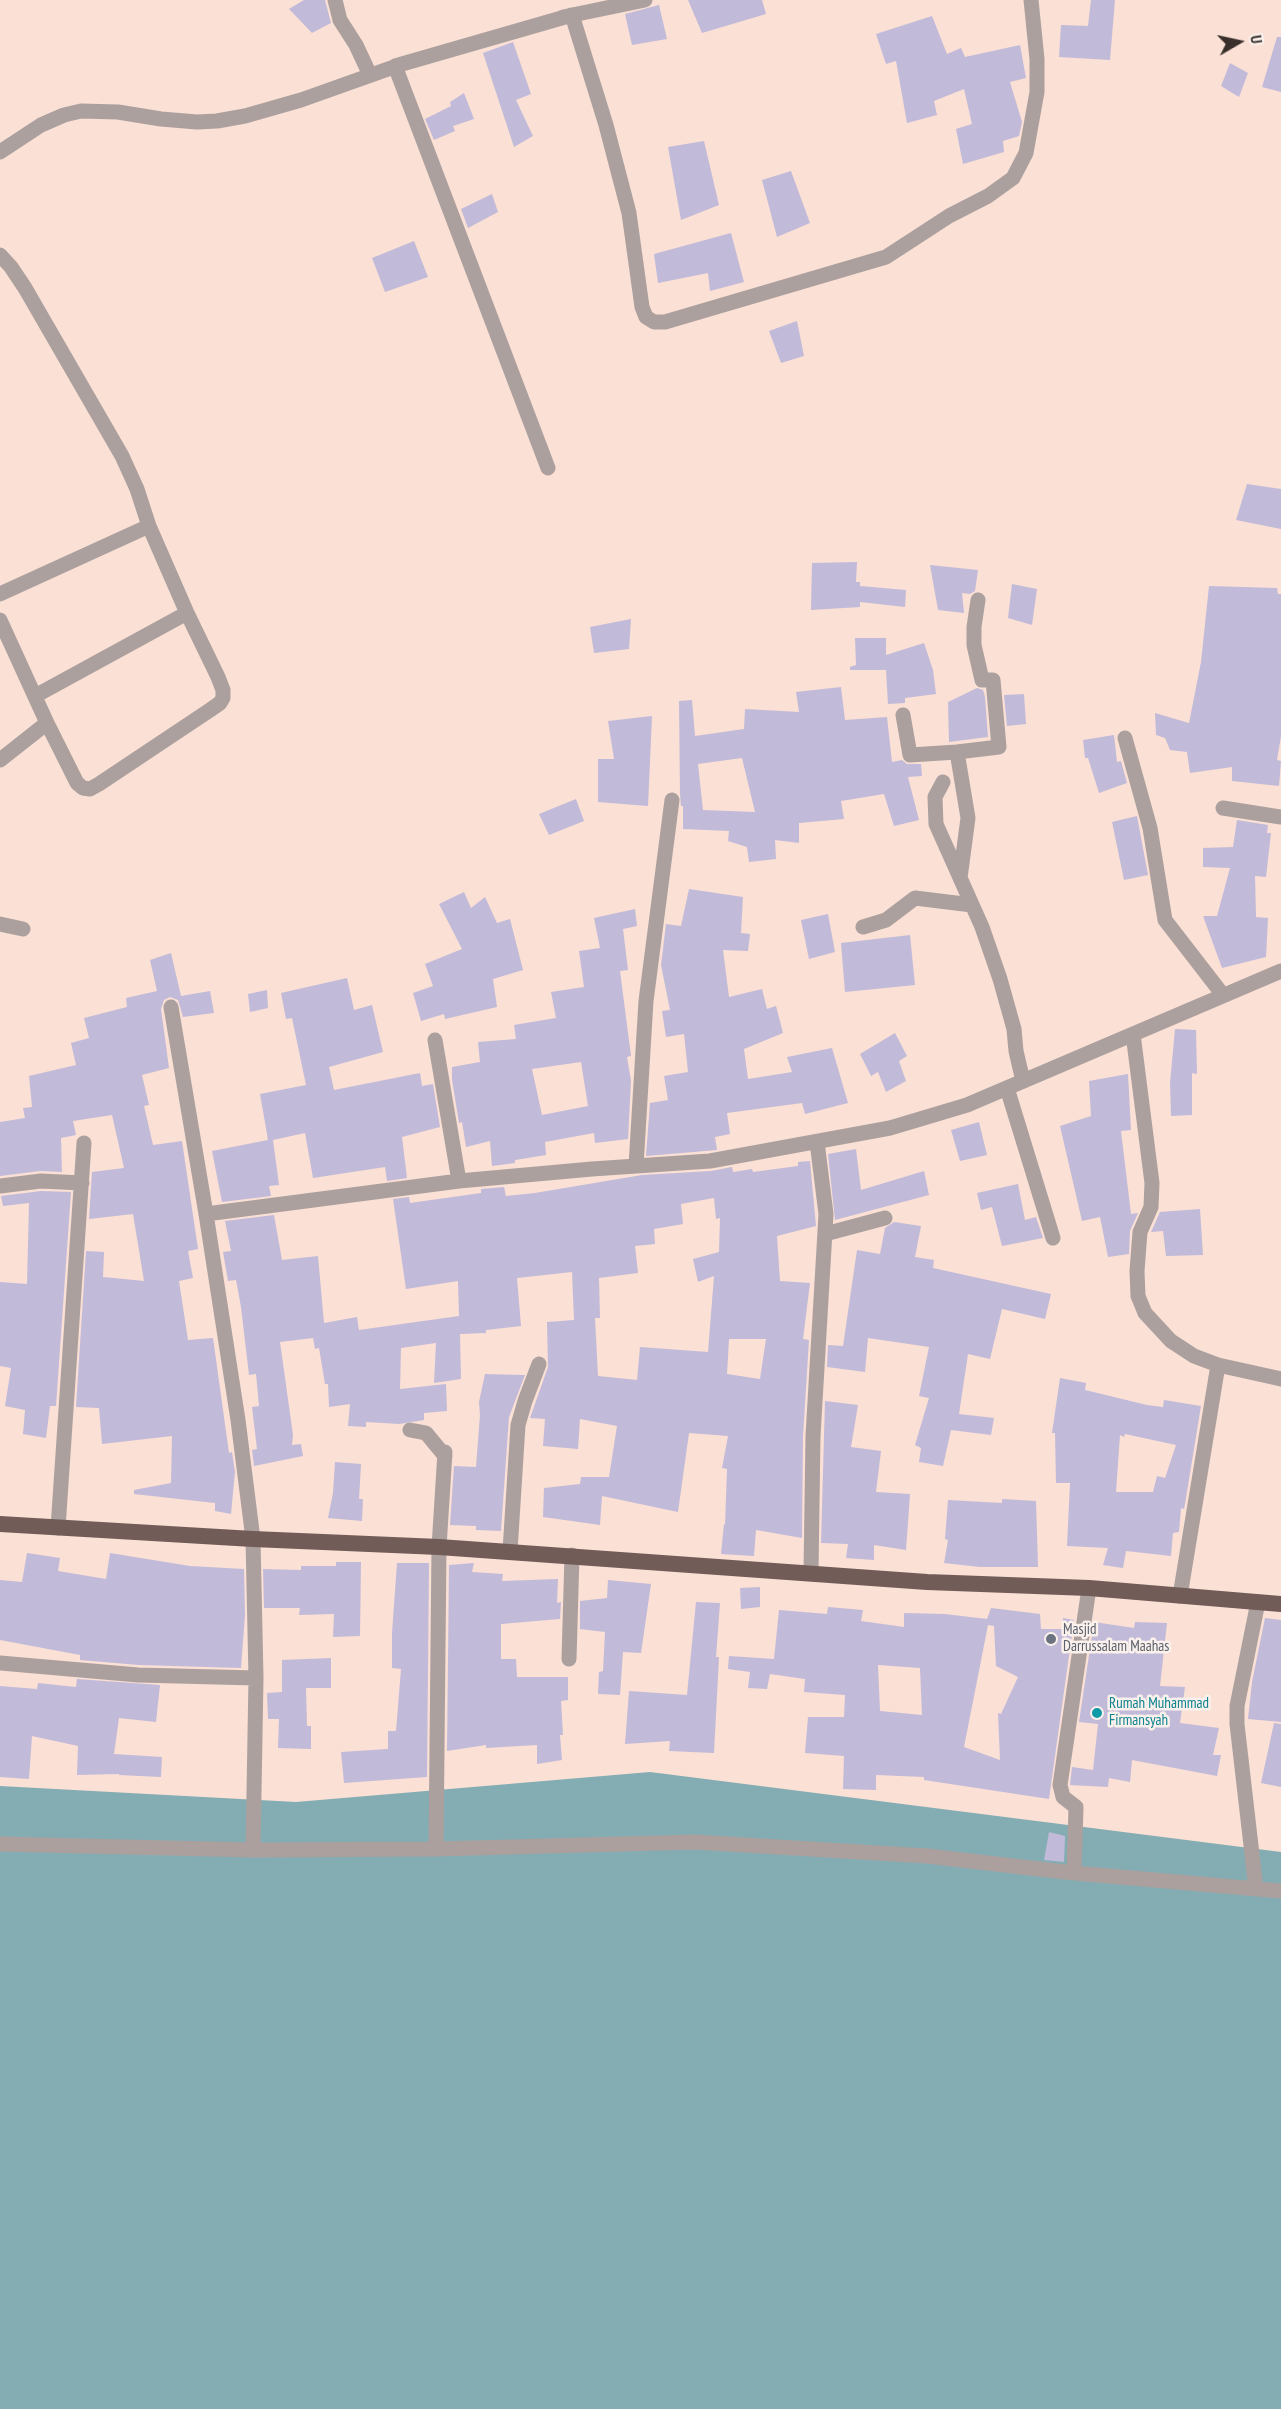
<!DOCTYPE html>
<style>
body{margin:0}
#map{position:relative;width:1281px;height:2409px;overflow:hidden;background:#fae0d5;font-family:"PT Sans Narrow",sans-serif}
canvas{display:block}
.north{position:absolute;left:1209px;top:12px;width:60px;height:60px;-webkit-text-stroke:4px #fbf1ec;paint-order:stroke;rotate:81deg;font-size:16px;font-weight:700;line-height:24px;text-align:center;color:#392f2b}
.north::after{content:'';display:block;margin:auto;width:21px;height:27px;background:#392f2b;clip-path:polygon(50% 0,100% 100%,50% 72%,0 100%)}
</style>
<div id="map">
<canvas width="1281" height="2409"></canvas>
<div class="north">U</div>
</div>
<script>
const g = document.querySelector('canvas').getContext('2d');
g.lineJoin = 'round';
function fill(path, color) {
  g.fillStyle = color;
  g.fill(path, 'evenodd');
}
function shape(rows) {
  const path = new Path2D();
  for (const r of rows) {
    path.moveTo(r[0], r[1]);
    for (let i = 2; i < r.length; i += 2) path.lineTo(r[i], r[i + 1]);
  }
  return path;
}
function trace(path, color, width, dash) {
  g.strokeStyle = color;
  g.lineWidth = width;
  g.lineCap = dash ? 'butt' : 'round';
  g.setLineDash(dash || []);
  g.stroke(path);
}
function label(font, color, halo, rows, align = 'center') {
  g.font = font + ' "PT Sans Narrow",sans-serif';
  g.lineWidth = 5;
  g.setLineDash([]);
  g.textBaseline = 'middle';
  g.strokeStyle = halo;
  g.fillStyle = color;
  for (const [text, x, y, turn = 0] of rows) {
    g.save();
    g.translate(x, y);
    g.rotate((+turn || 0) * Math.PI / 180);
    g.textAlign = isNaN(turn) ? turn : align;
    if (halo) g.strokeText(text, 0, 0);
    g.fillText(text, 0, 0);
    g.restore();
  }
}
fill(shape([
 [650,1772,1281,1852,1281,2409,0,2409,0,1786,296,1802]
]), '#84acb3');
fill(shape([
 [304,0,325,0,331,23,312,33,289,9],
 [688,0,762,0,766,14,702,33],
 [1091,0,1115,0,1110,60,1059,57,1061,25,1088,26],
 [659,5,667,39,632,45,625,14],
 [932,16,947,54,961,48,965,57,1020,45,1026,78,1010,82,1022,122,1019,136,1003,141,1004,152,963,164,956,129,972,124,964,89,934,101,937,115,907,123,896,61,886,64,876,34],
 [1277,37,1281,37,1281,92,1262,87],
 [513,42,531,94,516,100,533,136,514,147,483,53],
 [1230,63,1248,73,1239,97,1221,86],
 [464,93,474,119,453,126,455,131,434,140,425,119,451,106,450,102],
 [704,141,719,205,681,220,668,147],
 [791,171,810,223,777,237,762,180],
 [492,194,498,212,468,228,461,209],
 [731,233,744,282,710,291,708,273,658,283,654,254],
 [414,241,428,277,385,292,372,258],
 [797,321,804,356,781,363,769,331],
 [1247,484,1281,489,1281,529,1236,520],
 [857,562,856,582,860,582,860,586,906,590,905,607,860,602,860,607,811,610,812,563],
 [930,565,978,570,975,591,970,594,962,593,964,613,938,610],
 [1012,584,1037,589,1032,625,1008,618],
 [1209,586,1277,588,1278,594,1281,594,1281,736,1277,760,1281,761,1279,786,1232,781,1232,767,1190,773,1187,752,1170,750,1165,738,1156,735,1155,713,1189,723,1201,662],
 [631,619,629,649,594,653,590,627],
 [855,638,886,638,886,655,924,643,933,670,936,694,905,698,905,703,888,704,886,670,850,670,850,667,856,665],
 [841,687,845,720,887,717,892,762,902,760,907,764,921,764,922,776,908,777,919,820,894,826,884,794,841,801,844,819,799,823,799,843,775,840,776,859,749,862,747,847,728,841,729,831,683,829,683,806,681,806,680,794,679,701,692,700,695,736,744,729,745,709,799,712,796,692],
 [742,758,755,812,703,810,698,764],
 [977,688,983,690,985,697,988,737,949,742,948,702],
 [1024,694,1026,724,1007,726,1004,695],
 [652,716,648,806,598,802,598,759,614,759,608,721],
 [1114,735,1117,762,1121,761,1127,783,1099,793,1088,758,1085,758,1083,740],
 [576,799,584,821,549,835,539,814],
 [1137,816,1148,875,1124,880,1112,822],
 [1237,820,1268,825,1267,833,1271,833,1266,877,1255,876,1256,917,1268,918,1266,957,1222,968,1203,916,1217,916,1230,868,1203,867,1203,848,1233,847],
 [689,889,743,897,741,933,750,934,748,951,723,950,729,997,762,989,767,1009,776,1006,783,1033,744,1049,748,1079,792,1072,787,1057,832,1048,848,1103,805,1114,802,1103,727,1113,730,1134,715,1137,717,1150,646,1156,650,1103,668,1100,664,1076,688,1072,684,1034,666,1037,662,1011,670,1010,661,965,666,924,681,926],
 [464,892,471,908,485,897,497,923,510,919,523,970,493,979,497,1007,445,1019,444,1014,421,1021,413,993,433,986,425,964,462,949,439,904],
 [635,909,637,926,623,929,628,970,620,971,631,1056,627,1057,631,1081,628,1139,595,1143,594,1133,545,1142,546,1155,515,1160,515,1163,492,1166,490,1141,466,1147,462,1122,459,1123,452,1080,452,1067,480,1062,478,1042,516,1039,514,1025,556,1018,551,992,584,987,579,951,600,948,594,918],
 [581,1062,588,1106,542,1115,532,1069],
 [828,914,835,952,809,959,801,920],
 [910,935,915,985,845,992,841,943],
 [171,953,181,996,210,991,214,1013,183,1017,178,1000,170,997,164,1000,161,1009,169,1068,142,1075,149,1105,144,1106,153,1145,182,1141,198,1249,188,1251,193,1278,179,1281,188,1340,213,1338,229,1453,232,1452,235,1472,231,1514,215,1511,215,1503,134,1494,134,1490,171,1483,172,1436,102,1444,99,1408,76,1407,86,1251,104,1252,103,1277,144,1281,133,1214,89,1219,92,1172,124,1168,112,1115,73,1121,76,1135,61,1138,62,1172,40,1171,0,1176,0,1122,25,1118,23,1108,32,1107,29,1076,76,1065,71,1043,89,1038,84,1018,127,1007,126,998,157,991,150,960],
 [347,978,354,1010,372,1005,383,1052,329,1067,334,1090,420,1073,422,1086,433,1084,440,1127,402,1137,407,1178,387,1181,385,1167,313,1178,305,1133,273,1140,279,1185,269,1186,271,1196,222,1202,212,1151,268,1140,260,1094,306,1085,292,1018,286,1019,281,993],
 [267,990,268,1008,250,1012,248,994],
 [1175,1029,1196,1030,1197,1074,1192,1073,1192,1115,1171,1116,1170,1083],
 [895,1033,907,1056,899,1061,906,1081,886,1092,878,1072,871,1076,860,1054],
 [1128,1074,1131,1130,1121,1131,1131,1214,1138,1213,1130,1231,1129,1254,1108,1257,1100,1217,1082,1221,1060,1126,1091,1116,1089,1081],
 [979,1122,987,1155,960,1161,951,1130],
 [856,1149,861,1190,924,1171,929,1195,835,1220,828,1154],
 [810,1161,816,1226,777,1236,780,1281,810,1283,803,1339,809,1340,803,1436,802,1538,756,1530,754,1556,721,1554,724,1524,725,1525,727,1469,722,1468,728,1436,689,1433,678,1512,602,1496,600,1525,543,1517,544,1488,580,1484,581,1477,609,1477,617,1426,580,1419,578,1449,543,1446,545,1419,530,1418,548,1367,547,1322,574,1320,572,1272,517,1278,521,1326,486,1330,486,1333,460,1334,461,1379,434,1383,436,1343,401,1348,400,1389,446,1384,447,1411,424,1413,424,1420,399,1424,366,1422,366,1427,348,1426,350,1404,329,1407,328,1384,325,1384,319,1348,315,1349,313,1338,280,1342,293,1435,292,1445,301,1444,303,1456,254,1466,252,1450,257,1449,252,1407,259,1406,256,1374,249,1375,241,1307,236,1280,228,1281,223,1252,231,1251,225,1221,274,1215,282,1260,318,1256,324,1323,357,1317,359,1330,459,1316,458,1281,406,1289,393,1199,409,1197,410,1203,481,1193,481,1189,504,1187,506,1196,535,1193,642,1175,711,1171,732,1167,733,1172,752,1169,753,1172,798,1166,798,1162],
 [714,1198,716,1219,720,1218,719,1252,693,1259,698,1282,714,1276,708,1352,640,1347,637,1380,598,1376,595,1318,600,1318,599,1278,638,1273,635,1246,655,1244,654,1229,683,1224,681,1204],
 [729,1339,766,1339,760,1379,727,1374],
 [1018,1184,1025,1220,1036,1217,1043,1238,1002,1246,992,1207,981,1210,977,1193],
 [41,1191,71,1192,56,1406,50,1406,46,1438,23,1434,25,1410,5,1406,11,1368,0,1366,0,1282,27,1284,29,1203,3,1206,1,1196],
 [1200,1209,1203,1255,1166,1256,1163,1231,1151,1232,1160,1212],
 [894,1222,921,1226,915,1257,934,1260,933,1268,1051,1294,1045,1319,1002,1309,990,1359,968,1354,959,1414,994,1418,991,1435,951,1430,943,1466,919,1462,921,1448,915,1445,929,1398,919,1396,929,1347,868,1338,865,1372,827,1367,828,1345,843,1346,857,1250,880,1254,885,1228],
 [485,1374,525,1375,509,1417,501,1531,476,1530,476,1526,450,1525,454,1466,476,1467,480,1415,479,1402],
 [1060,1378,1086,1383,1085,1390,1147,1405,1163,1407,1164,1400,1201,1406,1185,1504,1184,1509,1181,1508,1179,1532,1173,1533,1171,1556,1126,1551,1123,1568,1103,1565,1108,1548,1067,1546,1070,1483,1056,1483,1055,1433,1052,1433],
 [1125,1434,1176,1445,1165,1478,1157,1476,1153,1492,1116,1492,1120,1435,1124,1437],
 [825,1401,858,1405,851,1447,881,1451,876,1492,910,1494,906,1550,874,1545,874,1560,846,1558,848,1544,821,1543],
 [335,1462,361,1464,359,1499,363,1499,362,1521,328,1518,333,1493],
 [1002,1499,1036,1501,1038,1567,980,1567,944,1563,948,1540,945,1539,948,1500,1002,1503],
 [27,1553,60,1558,58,1571,106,1579,110,1553,190,1566,244,1569,245,1615,241,1668,139,1665,80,1660,80,1655,0,1640,0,1580,22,1582],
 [336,1562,361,1562,360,1636,333,1637,334,1614,299,1615,300,1608,264,1608,263,1569,301,1570,301,1566,336,1566],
 [397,1563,429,1563,427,1777,344,1783,341,1752,388,1749,388,1731,396,1731,401,1669,392,1668,392,1633],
 [474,1563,472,1572,503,1574,502,1581,558,1579,557,1603,561,1602,560,1619,501,1624,501,1659,516,1659,517,1677,568,1677,568,1700,561,1701,563,1735,560,1735,562,1760,537,1764,537,1745,486,1748,486,1745,447,1751,449,1565],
 [608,1580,651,1584,641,1653,623,1652,620,1695,598,1694,599,1672,603,1671,605,1632,580,1629,580,1601,607,1598],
 [760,1587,760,1607,741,1609,740,1588],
 [696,1602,720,1603,716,1657,719,1657,714,1753,669,1751,670,1741,625,1744,629,1691,687,1695],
 [828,1607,863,1610,861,1621,904,1627,904,1613,945,1614,987,1619,991,1608,1040,1614,1041,1629,1063,1629,1063,1618,1074,1620,1049,1799,924,1780,924,1777,876,1775,876,1790,843,1789,844,1756,805,1753,808,1717,844,1717,845,1695,804,1692,805,1679,770,1674,767,1689,748,1688,750,1672,728,1669,729,1656,774,1659,779,1610,827,1614],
 [988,1625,994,1626,996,1666,1018,1677,1001,1714,998,1713,1000,1760,964,1747],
 [878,1665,920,1668,922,1715,880,1711],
 [1265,1618,1281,1620,1281,1722,1248,1719,1252,1682],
 [1094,1622,1134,1628,1135,1622,1167,1623,1160,1686,1185,1687,1180,1723,1219,1728,1213,1755,1221,1755,1217,1776,1132,1760,1130,1782,1109,1778,1108,1787,1070,1785,1072,1767,1093,1770,1098,1724,1079,1722],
 [331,1658,331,1688,306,1688,307,1726,311,1726,311,1749,278,1748,279,1719,268,1719,267,1693,282,1692,282,1660],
 [77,1679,160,1685,156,1722,119,1718,114,1754,162,1757,161,1777,119,1775,119,1774,77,1775,78,1746,32,1736,29,1779,0,1777,0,1686,37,1689,38,1683,76,1687],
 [1274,1723,1281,1724,1281,1787,1261,1783],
 [1049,1832,1065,1836,1064,1862,1044,1860]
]), '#c2bad9');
trace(shape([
 [335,0,340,20,356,45,370,75],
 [563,17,645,0],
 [0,152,41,125,64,115,81,111,118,112,161,119,197,122,217,121,245,116,301,100,405,63],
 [0,255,11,267,25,288,122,456,137,489,149,526,187,613,218,677,223,690,223,698,220,703,210,710,99,784,90,789,83,788,77,783,47,723,0,620],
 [548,468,395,66,572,15,606,125,629,213,642,307,646,317,654,322,665,322,886,257,949,216,988,196,1013,178,1026,153,1037,92,1037,59,1031,0],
 [0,594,149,526],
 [35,696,187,613],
 [903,715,910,755,957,752],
 [1125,738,1150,828,1165,920,1223,995],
 [0,760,47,723],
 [943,782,935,797,936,824,982,927,1000,979,1014,1029,1016,1051,1023,1081],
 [1223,808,1281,817],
 [960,878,968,818,957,752,999,747,993,680,982,680,974,645,974,627,978,600],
 [0,924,23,929],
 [863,927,886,920,915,898,972,905],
 [171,1007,206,1214,238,1420,253,1539,256,1678,253,1850],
 [1133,1034,1152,1183,1151,1207,1140,1232,1137,1271,1138,1296,1145,1313,1171,1341,1194,1356,1218,1365,1281,1379],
 [435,1040,459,1181],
 [1007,1088,1053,1238],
 [636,1166,646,1001,672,800],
 [0,1186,41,1181,82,1183],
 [206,1214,459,1181,592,1169,710,1161,890,1128,967,1105,1281,971],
 [825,1234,885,1218],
 [410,1430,426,1433,445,1456],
 [58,1528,84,1143],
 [510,1551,518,1425,525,1401,539,1364],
 [811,1572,813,1436,826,1214,817,1142],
 [1180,1596,1218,1365],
 [569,1659,572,1555],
 [0,1663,138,1675,256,1678],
 [0,1844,253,1850,436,1849,695,1842,927,1856,1074,1873,1281,1891],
 [436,1849,439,1547,445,1452],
 [1074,1873,1076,1807,1063,1797,1060,1785,1089,1588],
 [1256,1889,1237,1724,1237,1706,1258,1602]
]), '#aca09e', 15);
trace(shape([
 [0,1524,253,1539,439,1547,927,1582,1089,1588,1281,1604]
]), '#725c58', 16);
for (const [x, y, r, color] of [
 [1051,1639,6,"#6b7280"],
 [1097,1713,6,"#0f9aa8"]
]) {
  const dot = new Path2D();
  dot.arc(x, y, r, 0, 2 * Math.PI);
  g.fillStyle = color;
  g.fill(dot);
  trace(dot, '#fbf1ec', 2);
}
label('15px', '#5b616d', '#fbf1ec', [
 ["Masjid",1063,1630],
 ["Darrussalam Maahas",1063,1647]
], 'left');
label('15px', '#0d838f', '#fbf1ec', [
 ["Rumah Muhammad",1109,1704],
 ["Firmansyah",1109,1721]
], 'left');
</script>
